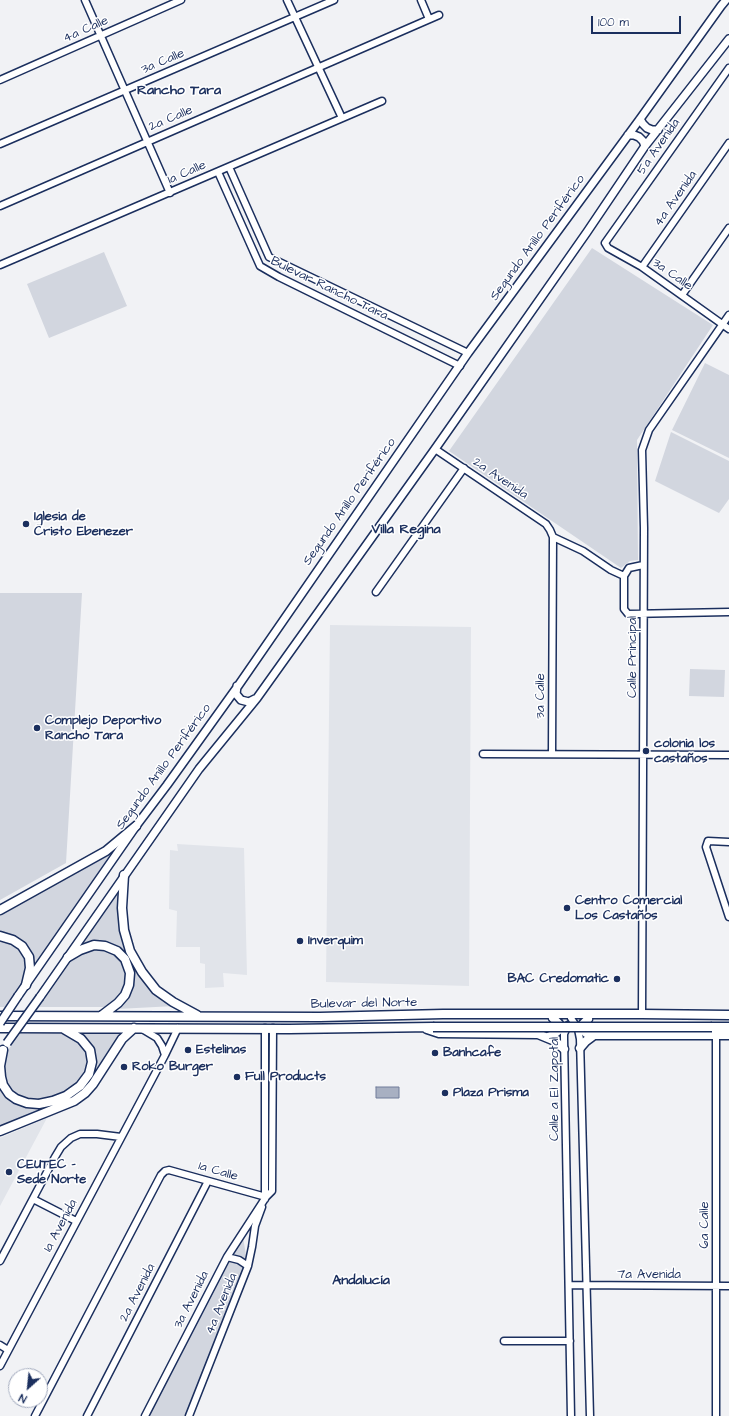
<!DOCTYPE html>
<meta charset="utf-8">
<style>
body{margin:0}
#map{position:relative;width:729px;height:1416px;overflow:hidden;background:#f1f2f5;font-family:"Architects Daughter",sans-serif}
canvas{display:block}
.north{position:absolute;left:8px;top:1368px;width:40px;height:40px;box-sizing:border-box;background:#fff;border:1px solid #a4acbf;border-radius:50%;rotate:207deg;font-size:11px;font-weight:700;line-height:16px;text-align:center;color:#1b2f5e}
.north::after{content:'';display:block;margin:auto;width:14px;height:18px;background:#1b2f5e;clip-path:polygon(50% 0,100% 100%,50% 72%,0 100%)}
.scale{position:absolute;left:591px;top:16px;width:90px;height:18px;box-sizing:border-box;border:2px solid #1b2f5e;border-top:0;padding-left:5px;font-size:12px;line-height:14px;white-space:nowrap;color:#1b2f5e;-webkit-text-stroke:3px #fff;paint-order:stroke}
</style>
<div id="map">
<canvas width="729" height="1416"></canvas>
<div class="north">N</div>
<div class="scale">100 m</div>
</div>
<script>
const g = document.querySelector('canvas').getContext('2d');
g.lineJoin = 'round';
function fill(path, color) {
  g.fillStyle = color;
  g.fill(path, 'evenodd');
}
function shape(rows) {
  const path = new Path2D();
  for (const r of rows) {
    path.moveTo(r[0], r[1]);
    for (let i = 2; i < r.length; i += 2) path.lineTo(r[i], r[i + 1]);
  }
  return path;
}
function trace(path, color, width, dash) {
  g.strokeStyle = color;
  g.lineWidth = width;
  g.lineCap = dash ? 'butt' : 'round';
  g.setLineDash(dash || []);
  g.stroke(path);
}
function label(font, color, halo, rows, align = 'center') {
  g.font = font + ' "Architects Daughter",sans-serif';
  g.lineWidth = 3;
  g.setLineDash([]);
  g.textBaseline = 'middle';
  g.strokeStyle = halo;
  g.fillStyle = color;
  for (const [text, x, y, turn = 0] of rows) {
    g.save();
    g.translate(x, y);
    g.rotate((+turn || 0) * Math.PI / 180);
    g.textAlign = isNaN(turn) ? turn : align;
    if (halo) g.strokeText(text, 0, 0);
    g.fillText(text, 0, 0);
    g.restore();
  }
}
fill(shape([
 [330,625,471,627,469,986,326,982],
 [177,844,244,848,247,975,223,973,224,987,205,988,205,964,200,963,200,947,176,947,177,911,169,909,170,850,178,851],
 [47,1118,0,1206,0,1138]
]), '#e1e4ea');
fill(shape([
 [592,248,713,325,637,440,638,560,630,561,621,568,449,451],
 [104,252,127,306,49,338,27,284],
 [705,363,729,375,729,458,672,430],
 [671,432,729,461,729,499,719,513,655,481],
 [0,593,82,593,66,863,0,900],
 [690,669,725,670,724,697,689,696],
 [121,843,32,972,32,956,0,933,0,912],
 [121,887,127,950,175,1006,117,1009,123,1003,133,973,114,946,81,946],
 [0,939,12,942,20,949,25,957,27,968,24,982,7,1007,0,1007],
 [94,948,104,948,115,953,123,961,128,974,126,984,122,994,108,1007,39,1007,74,957,82,951],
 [65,1033,79,1041,86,1050,89,1062,85,1073,77,1084,64,1094,51,1099,27,1101,17,1097,5,1084,3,1067,5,1054,20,1034],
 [75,1033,125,1033,92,1082,72,1099,0,1128,0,1085,14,1101,66,1099,95,1061],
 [242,1232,248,1266,188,1416,145,1416]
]), '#d2d6df');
const water = shape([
 [376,1087,399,1087,399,1098,376,1098,376,1087]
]);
fill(water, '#a8b0c2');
trace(water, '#707c9a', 1);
const minor = shape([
 [85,0,170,193],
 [287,0,342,118],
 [421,0,429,19],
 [729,68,605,243,608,248,642,267,729,329],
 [0,80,181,0],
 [0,144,334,0],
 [229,167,269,257,468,353],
 [218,172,260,266,279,277,460,366],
 [0,206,439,15],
 [0,265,382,101],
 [642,267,729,143],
 [682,295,729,228],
 [435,449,546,524,550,530,553,537,552,754],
 [553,537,583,551,611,570,624,576],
 [643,565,629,568,624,576,624,609,628,614,729,612],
 [376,592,464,468],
 [483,754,729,755],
 [729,842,708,841,706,847,729,917],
 [642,1014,644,528,642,450,649,430,729,315],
 [571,1018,578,1029,580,1039,590,1416],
 [568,1025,564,1034,564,1038,571,1416],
 [265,1028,265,1199],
 [142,1029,157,1038,162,1046,165,1055],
 [716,1035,716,1416],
 [33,1199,76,1221],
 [227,1257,239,1260,248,1266],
 [0,1261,55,1157,61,1147,71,1138,80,1134,97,1134,121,1137],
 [569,1285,729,1286],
 [504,1341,570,1341],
 [0,1345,8,1350],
 [0,1366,165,1055,178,1028],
 [35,1416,161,1175,165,1171,169,1170,266,1197],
 [87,1416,208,1181],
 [145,1416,227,1257,266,1197,272,1191,273,1028],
 [189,1416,248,1266,252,1247,255,1226,262,1207]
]);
const major = shape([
 [640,119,643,124,647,128,652,130,658,130],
 [628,135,634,135,639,137,643,141,645,146],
 [237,686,236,694,241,700,249,702,255,699],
 [18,996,136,826,167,785,238,686,468,353,640,119,721,6,726,0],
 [40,997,199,769,257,698,435,449,587,232,645,146,729,39]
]);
const highway = shape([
 [124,875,122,908,124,930,130,951,142,972,156,990,173,1002,197,1015],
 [0,910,106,851,136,826],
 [0,936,13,940,22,946,29,957,30,968,26,985],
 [68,957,80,950,94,945,105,946,117,951,125,959,130,973,129,985,125,995,118,1003,101,1016],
 [0,1016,320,1017,443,1014,642,1014,729,1015],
 [588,1019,583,1024,584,1031,586,1033,594,1035],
 [712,1027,729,1027],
 [0,1028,289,1029,433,1027],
 [427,1029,439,1033,538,1034,555,1041,564,1049],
 [548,1037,553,1035,559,1030,559,1024,553,1018],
 [580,1048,586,1041,594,1035,729,1035],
 [3,1050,0,1066,1,1077,3,1085,9,1094,16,1099,27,1103,39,1104,53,1101,66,1096,80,1086,89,1074,92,1062,90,1050,81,1039,64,1029],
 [0,1131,74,1101,85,1093,93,1084,122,1039,134,1028]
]);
trace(minor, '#1b2f5e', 9);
trace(major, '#1b2f5e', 10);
trace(highway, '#1b2f5e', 11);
trace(minor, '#fff', 6);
trace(major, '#fff', 7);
trace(highway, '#fff', 8);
const majorBridge = shape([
 [0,1023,18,996],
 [7,1043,40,997]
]);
const highwayBridge = shape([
 [433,1027,712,1027]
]);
trace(majorBridge, '#1b2f5e', 10, []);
trace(highwayBridge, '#1b2f5e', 11, []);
trace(majorBridge, '#fff', 7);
trace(highwayBridge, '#fff', 8);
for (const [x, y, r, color] of [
 [26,524,4,"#1b2f5e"],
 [37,728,4,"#1b2f5e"],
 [646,751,4,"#1b2f5e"],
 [567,908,4,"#1b2f5e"],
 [300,941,4,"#1b2f5e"],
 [617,979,4,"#1b2f5e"],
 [188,1050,4,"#1b2f5e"],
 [435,1053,4,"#1b2f5e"],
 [124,1067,4,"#1b2f5e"],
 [237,1077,4,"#1b2f5e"],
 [445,1093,4,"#1b2f5e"],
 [9,1172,4,"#1b2f5e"]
]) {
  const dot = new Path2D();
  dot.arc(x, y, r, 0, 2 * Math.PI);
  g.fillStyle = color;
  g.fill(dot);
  trace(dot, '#fff', 1.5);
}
label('13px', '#1b2f5e', '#fff', [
 ["4a Calle",86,30,-24],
 ["3a Calle",163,62,-23],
 ["2a Calle",171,119,-23],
 ["5a Avenida",659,147,-55],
 ["1a Calle",187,173,-24],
 ["4a Avenida",676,199,-55],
 ["Segundo Anillo Periférico",538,238,-54],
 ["3a Calle",672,275,35],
 ["Bulevar Rancho Tara",329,289,26],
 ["2a Avenida",500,479,34],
 ["Segundo Anillo Periférico",350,502,-55],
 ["Calle Principal",633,657,-90],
 ["3a Calle",541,696,-90],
 ["Segundo Anillo Periférico",164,767,-54],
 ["Bulevar del Norte",364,1004,-1],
 ["Calle a El Zapotal",555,1089,-90],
 ["1a Calle",218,1172,16],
 ["6a Calle",705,1225,-90],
 ["1a Avenida",61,1226,-62],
 ["7a Avenida",649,1275],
 ["2a Avenida",138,1293,-63],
 ["3a Avenida",192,1300,-63],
 ["4a Avenida",222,1304,-68]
]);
label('bold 13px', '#1b2f5e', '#fff', [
 ["Iglesia de",34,517],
 ["Cristo Ebenezer",34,532],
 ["Complejo Deportivo",45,721],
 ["Rancho Tara",45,736],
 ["colonia los",654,744],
 ["castaños",654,759],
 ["Centro Comercial",575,901],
 ["Los Castaños",575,916],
 ["Inverquim",308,941],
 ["BAC Credomatic",609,979,"right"],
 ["Estelinas",196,1050],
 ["Banhcafe",443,1053],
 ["Roko Burger",132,1067],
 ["Full Products",245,1077],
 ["Plaza Prisma",453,1093],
 ["CEUTEC -",17,1165],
 ["Sede Norte",17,1180]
], 'left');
label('bold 14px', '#1b2f5e', '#fff', [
 ["Rancho Tara",179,91],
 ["Villa Regina",406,530],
 ["Andalucía",361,1281]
]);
</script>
